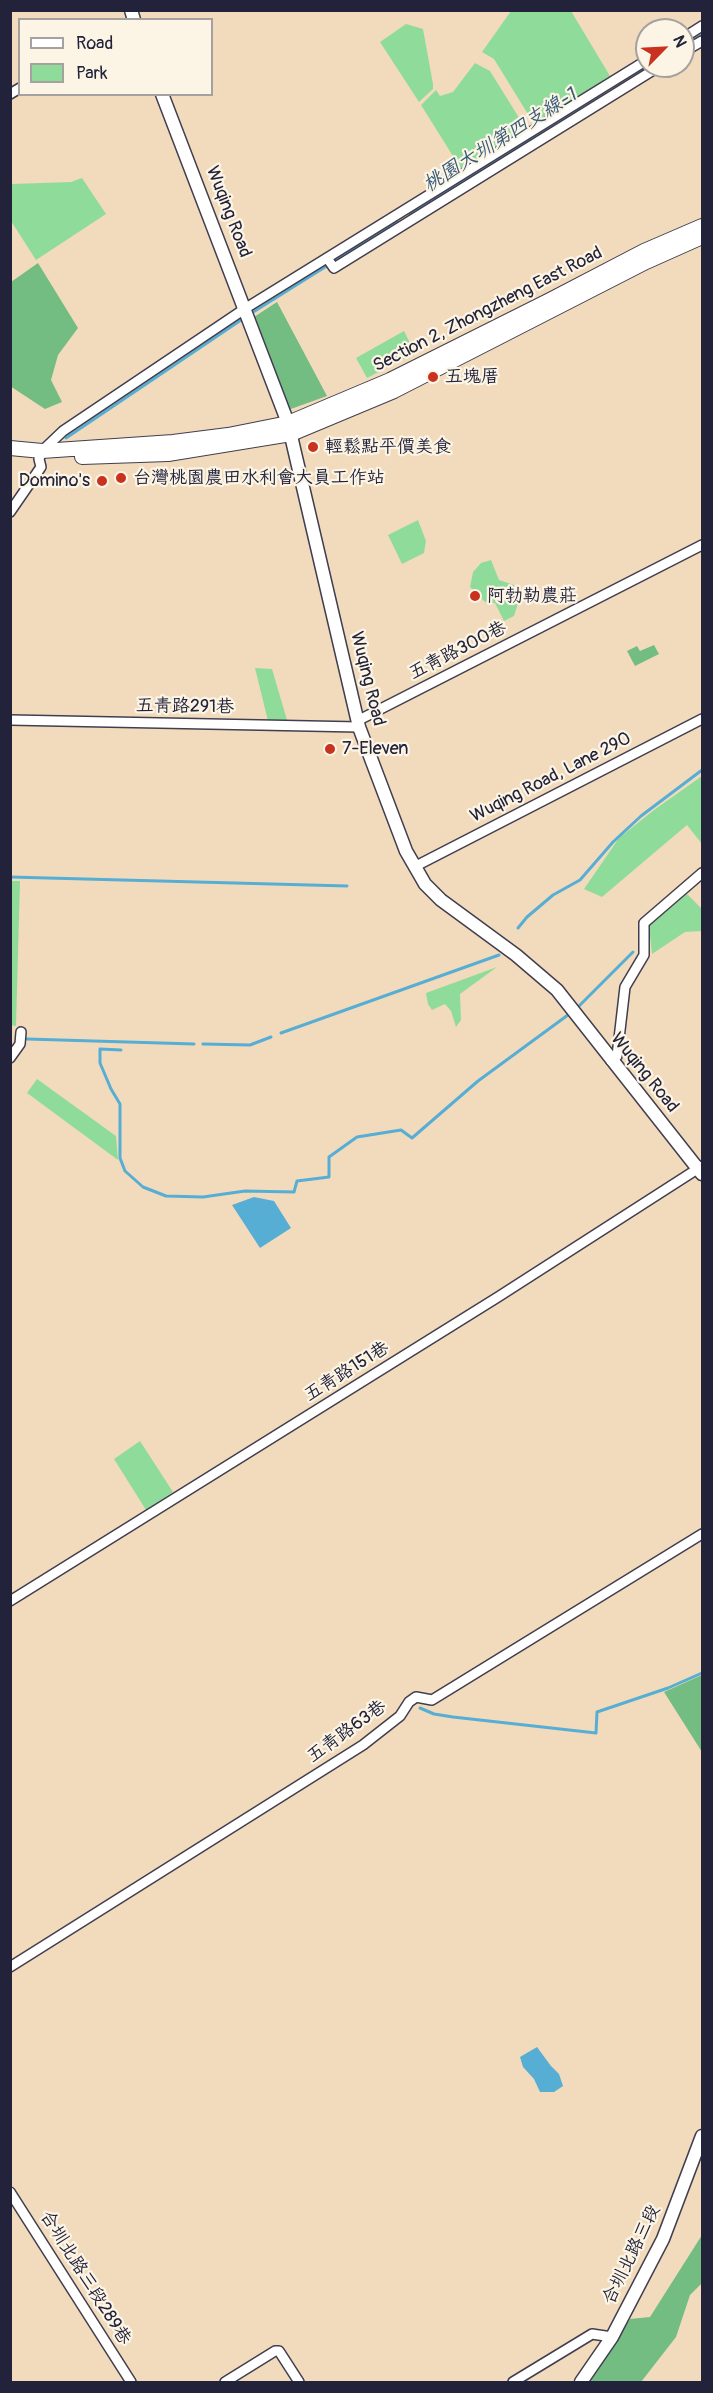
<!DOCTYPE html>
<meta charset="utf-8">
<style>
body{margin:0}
#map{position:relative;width:713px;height:2393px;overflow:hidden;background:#f2dbbc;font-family:Pangolin,sans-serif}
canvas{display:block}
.frame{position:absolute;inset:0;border:12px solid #22223b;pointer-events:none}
.legend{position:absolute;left:18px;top:18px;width:195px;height:78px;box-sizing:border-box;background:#fcf5e5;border:2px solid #a5a1a1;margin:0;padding:8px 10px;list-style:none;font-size:18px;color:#22223b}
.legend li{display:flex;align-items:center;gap:12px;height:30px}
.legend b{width:30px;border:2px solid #a5a1a1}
.north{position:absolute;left:635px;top:18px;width:60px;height:60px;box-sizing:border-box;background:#fcf5e5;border:2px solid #a5a1a1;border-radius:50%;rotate:66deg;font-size:16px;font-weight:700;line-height:24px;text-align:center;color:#22223b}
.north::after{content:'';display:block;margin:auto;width:21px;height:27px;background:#c8321e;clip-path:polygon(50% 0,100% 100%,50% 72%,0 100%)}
</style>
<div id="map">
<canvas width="713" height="2393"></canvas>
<div class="frame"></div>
<ul class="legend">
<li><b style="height:8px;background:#fff"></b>Road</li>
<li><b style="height:16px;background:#8fdc9a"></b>Park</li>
</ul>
<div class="north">N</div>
</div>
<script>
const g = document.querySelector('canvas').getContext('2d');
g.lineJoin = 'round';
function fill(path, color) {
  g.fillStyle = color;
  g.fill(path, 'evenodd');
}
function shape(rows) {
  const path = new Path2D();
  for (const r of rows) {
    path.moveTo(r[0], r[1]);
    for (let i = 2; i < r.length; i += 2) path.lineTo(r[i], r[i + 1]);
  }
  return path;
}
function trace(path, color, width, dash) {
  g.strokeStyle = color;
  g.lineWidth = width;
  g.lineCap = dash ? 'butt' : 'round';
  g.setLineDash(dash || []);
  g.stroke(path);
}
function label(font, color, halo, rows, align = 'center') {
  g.font = font + ' Pangolin,"LXGW WenKai TC",sans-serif';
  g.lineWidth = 4.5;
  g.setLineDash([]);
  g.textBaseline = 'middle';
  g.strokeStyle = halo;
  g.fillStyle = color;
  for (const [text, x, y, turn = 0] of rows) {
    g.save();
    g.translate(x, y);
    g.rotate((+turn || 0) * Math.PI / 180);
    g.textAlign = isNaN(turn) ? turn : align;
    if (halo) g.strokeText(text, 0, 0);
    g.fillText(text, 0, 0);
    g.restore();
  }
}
fill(shape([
 [511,11,571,11,610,76,534,124,494,59,482,52],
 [406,24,423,29,433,84,433,89,419,102,380,42],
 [475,63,490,71,526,129,461,169,421,105,436,90,440,96,453,92],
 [82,178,106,214,36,260,11,221,11,184,71,182],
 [404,331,415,353,367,378,356,358],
 [418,520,426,541,424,553,402,564,388,535],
 [491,560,499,580,514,585,519,600,514,616,504,621,495,603,485,602,470,587,473,572,481,563],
 [255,668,272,669,287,720,268,721],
 [702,776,702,844,687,825,602,897,584,889,619,838,654,810],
 [11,881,20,881,16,1026,10,1025],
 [687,894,702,909,702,931,685,932,652,954,649,926],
 [497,967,460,994,461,1020,456,1027,451,1011,445,1004,432,1010,428,1004,426,993],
 [37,1079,116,1136,118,1160,27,1093],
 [140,1441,173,1492,146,1510,114,1459]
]), '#8fdc9a');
fill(shape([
 [38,263,78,328,58,355,51,380,62,402,45,409,10,386,11,282],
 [277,302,327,396,288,410,254,317],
 [654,645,659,654,635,666,627,651,637,646,640,651],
 [702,1675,702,1752,664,1692],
 [702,2235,702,2283,690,2295,676,2337,641,2382,590,2382,630,2319,650,2317]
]), '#73bc82');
fill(shape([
 [254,1197,274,1201,291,1228,260,1248,232,1205],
 [537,2047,551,2066,559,2074,563,2086,554,2092,540,2092,534,2079,523,2067,520,2057]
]), '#57aed4');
trace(shape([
 [683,46,702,35],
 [614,89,651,66],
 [410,214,606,94],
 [250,314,397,222],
 [66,438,241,320],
 [10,877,347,886],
 [518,928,527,917,553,895,580,880,613,842,641,816,702,770],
 [577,1008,633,952],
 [281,1033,499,955],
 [27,1039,194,1044],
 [203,1044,250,1045,271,1037],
 [121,1050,100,1049,100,1063,111,1089,120,1104,120,1158,125,1171,143,1187,166,1196,203,1197,245,1191,294,1192,297,1181,329,1177,329,1157,357,1137,401,1130,412,1138,478,1081,572,1012],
 [420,1708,434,1714,453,1717,596,1733,597,1712,668,1688,702,1673]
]), '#57aed4', 3);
const minor = shape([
 [683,38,702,26],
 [683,52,702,41],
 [10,94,20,88],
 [327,258,334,268,660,66],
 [10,512,41,467,39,459,42,451,63,431,246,308,647,60],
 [10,720,359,727],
 [357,721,702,545],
 [414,867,702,719],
 [10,1058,20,1044,21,1032],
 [611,1061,617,1056,625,987,644,955,644,923,702,873],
 [10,1601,498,1297,702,1166],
 [10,1967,363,1745,400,1716,409,1702,416,1697,432,1700,702,1534],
 [10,2192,131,2382],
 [225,2382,275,2351,279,2351,299,2382],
 [513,2382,592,2334,612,2337]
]);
const tertiary = shape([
 [131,10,134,20],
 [162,94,288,423,359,727,406,851,425,884,441,900,516,955,557,990,702,1174],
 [581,2382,612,2337,663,2239,702,2136]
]);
const secondary = shape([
 [10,448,42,451,173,442,228,435,288,423,390,380,550,300,644,251,702,226],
 [82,457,168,454,291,434,394,391,646,262,702,237]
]);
trace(minor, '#413e4e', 12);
trace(tertiary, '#413e4e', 15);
trace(secondary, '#413e4e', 16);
trace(minor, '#fff', 9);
trace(tertiary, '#fff', 12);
trace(secondary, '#fff', 14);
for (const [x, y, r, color] of [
 [433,377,6,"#c8321e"],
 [313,447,6,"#c8321e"],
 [121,478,6,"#c8321e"],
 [102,481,6,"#c8321e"],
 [475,596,6,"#c8321e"],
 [330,749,6,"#c8321e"]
]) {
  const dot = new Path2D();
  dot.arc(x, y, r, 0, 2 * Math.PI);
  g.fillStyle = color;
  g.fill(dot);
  trace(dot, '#fcf5e5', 2);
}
label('18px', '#22223b', '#fcf5e5', [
 ["Wuqing Road",228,212,69],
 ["Section 2, Zhongzheng East Road",488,310,-27],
 ["五青路300巷",458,651,-27],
 ["Wuqing Road",367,679,76],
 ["五青路291巷",185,707,1],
 ["Wuqing Road, Lane 290",551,778,-27],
 ["Wuqing Road",644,1073,51],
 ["五青路151巷",347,1372,-32],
 ["五青路63巷",347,1732,-36],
 ["合圳北路三段",632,2255,-64],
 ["合圳北路三段289巷",85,2278,58]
]);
label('18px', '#22223b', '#fcf5e5', [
 ["五塊厝",445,377],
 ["輕鬆點平價美食",325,447],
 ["台灣桃園農田水利會大員工作站",133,478],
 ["Domino's",90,481,"right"],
 ["阿勃勒農莊",487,596],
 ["7-Eleven",342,749]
], 'left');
label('italic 20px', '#375a78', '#fcf5e5', [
 ["桃園大圳第四支線-1",500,141,-32]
]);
</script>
